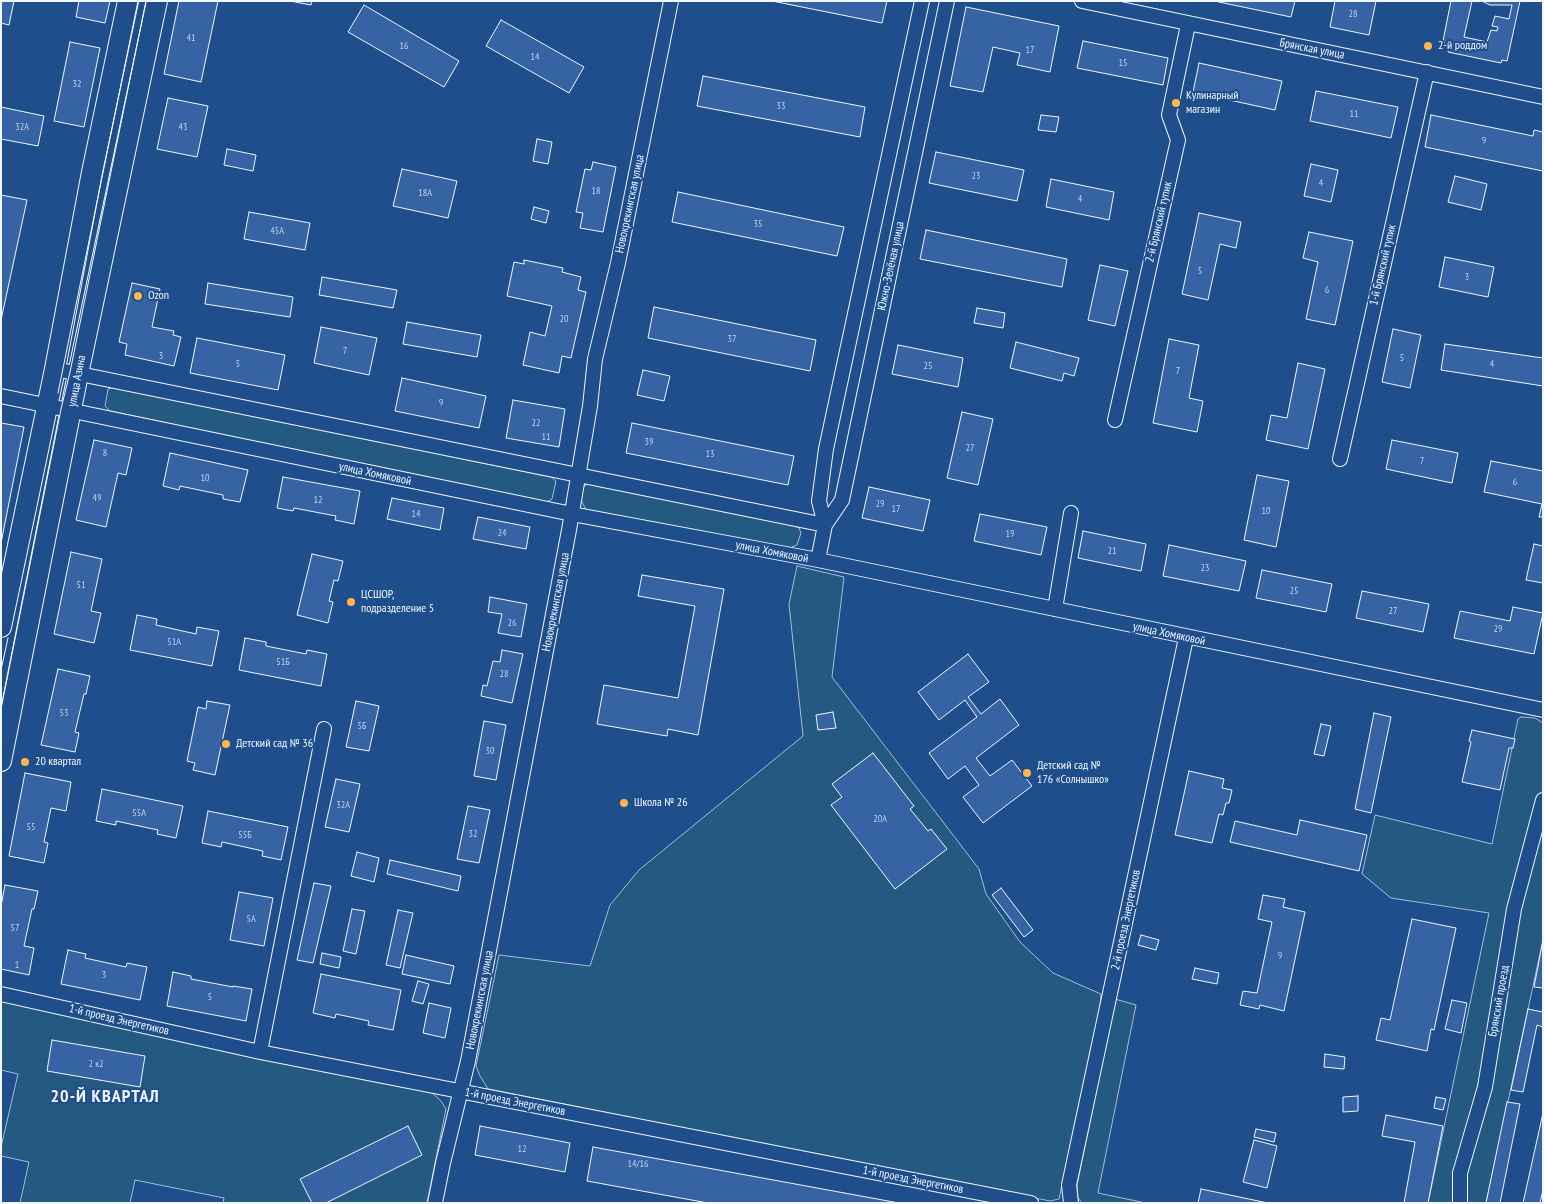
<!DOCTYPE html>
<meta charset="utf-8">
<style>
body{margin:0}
#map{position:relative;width:1544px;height:1204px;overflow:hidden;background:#1f4e8c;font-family:"PT Sans Narrow",sans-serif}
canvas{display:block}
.frame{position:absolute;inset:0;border:2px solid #f2f6ff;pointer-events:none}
</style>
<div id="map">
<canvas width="1544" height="1204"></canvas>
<div class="frame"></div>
</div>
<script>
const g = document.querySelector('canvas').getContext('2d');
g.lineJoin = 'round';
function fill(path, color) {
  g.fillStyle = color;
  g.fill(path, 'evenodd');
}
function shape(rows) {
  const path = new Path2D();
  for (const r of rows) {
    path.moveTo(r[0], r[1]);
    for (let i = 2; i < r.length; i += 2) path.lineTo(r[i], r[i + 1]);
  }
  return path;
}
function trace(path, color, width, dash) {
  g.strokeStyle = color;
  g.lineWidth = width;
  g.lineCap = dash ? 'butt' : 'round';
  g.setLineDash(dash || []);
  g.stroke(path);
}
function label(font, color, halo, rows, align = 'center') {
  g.font = font + ' "PT Sans Narrow",sans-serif';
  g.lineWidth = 4;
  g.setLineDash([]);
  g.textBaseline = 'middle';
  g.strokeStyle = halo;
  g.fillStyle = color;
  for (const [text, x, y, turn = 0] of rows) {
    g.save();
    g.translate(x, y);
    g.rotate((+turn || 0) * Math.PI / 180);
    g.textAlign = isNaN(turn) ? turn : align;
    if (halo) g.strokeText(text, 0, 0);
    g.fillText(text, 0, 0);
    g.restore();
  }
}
const green = shape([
 [114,387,551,477,556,481,552,499,545,503,110,411,105,406,108,389,114,387],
 [592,482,793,525,799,528,801,533,797,545,785,550,586,510,580,498,584,486,592,482],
 [797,566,844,577,832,677,979,869,986,894,1020,942,1053,973,1101,994,1099,1019,1091,1049,1059,1199,1050,1201,488,1089,480,1076,476,1066,499,955,590,966,610,905,639,870,803,736,789,604,797,566],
 [1521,717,1535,718,1543,723,1543,940,1486,1203,1428,1203,1489,913,1391,898,1362,874,1375,815,1492,844,1518,719,1521,717],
 [1115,999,1136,1005,1098,1193,1146,1203,1082,1203,1078,1198,1077,1185,1115,999],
 [1,1001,431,1092,441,1101,446,1109,427,1203,223,1203,224,1198,135,1180,130,1203,20,1203,29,1162,1,1156,1,1147,18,1074,1,1070,1,1001]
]);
fill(green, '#245a82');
trace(green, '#a8bbd7', 1);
const building = shape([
 [1,1,14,1,9,25,1,23,1,1],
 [79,1,110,1,105,23,76,17,79,1],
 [179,1,218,1,201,82,164,74,179,1],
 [290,1,312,1,311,5,290,1],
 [772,1,887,1,882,23,772,1],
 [1214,1,1295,1,1291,17,1214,1],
 [1335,1,1376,1,1369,35,1330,27,1335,1],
 [1451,1,1472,1,1464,37,1487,42,1491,30,1497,31,1498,27,1492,26,1495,16,1509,19,1512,5,1490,5,1482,1,1520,1,1507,61,1502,60,1501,63,1448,52,1449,48,1443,41,1451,1],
 [364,5,459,61,444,87,348,32,364,5],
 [966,7,1059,26,1050,72,1017,65,1020,53,993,47,983,92,950,86,966,7],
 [501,20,584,67,569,93,486,46,501,20],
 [1083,41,1168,58,1163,85,1077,68,1083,41],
 [70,42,100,48,84,127,54,121,70,42],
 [1199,63,1282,81,1275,110,1193,92,1199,63],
 [703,76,865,107,860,137,697,106,703,76],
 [1316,91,1398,107,1391,138,1310,121,1316,91],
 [168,98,208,106,197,157,157,149,168,98],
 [1,107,44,116,38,146,1,139,1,107],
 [1041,115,1059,117,1056,132,1038,130,1041,115],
 [1431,115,1533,136,1534,130,1543,132,1543,171,1425,147,1431,115],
 [537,139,552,142,548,164,533,161,537,139],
 [227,149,256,155,253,171,224,165,227,149],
 [936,152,1024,170,1017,201,929,183,936,152],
 [593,162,616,167,603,232,580,228,583,213,576,212,585,169,591,170,593,162],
 [1311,164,1338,170,1331,202,1304,196,1311,164],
 [402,169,457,181,448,218,393,206,402,169],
 [1455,176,1487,184,1481,210,1448,202,1455,176],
 [1051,179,1114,192,1109,220,1046,207,1051,179],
 [678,192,844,227,837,256,672,222,678,192],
 [1,195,27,200,1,320,1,195],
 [534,207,549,211,546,223,531,219,534,207],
 [249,212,310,223,305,250,244,239,249,212],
 [1199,213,1241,222,1236,248,1220,244,1208,300,1182,294,1199,213],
 [926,230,1067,259,1062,287,920,259,926,230],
 [1309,232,1353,241,1335,325,1306,319,1318,262,1303,258,1309,232],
 [1445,257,1494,267,1488,297,1439,287,1445,257],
 [524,260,563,268,562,272,581,277,578,290,586,292,571,358,562,356,559,373,523,365,530,332,545,336,552,306,507,296,514,262,524,264,524,260],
 [1100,265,1128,271,1115,326,1088,320,1100,265],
 [322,277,397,290,393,308,319,295,322,277],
 [132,283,160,289,152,327,174,331,173,335,181,337,174,366,125,355,127,344,119,342,132,283],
 [208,283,293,297,290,317,205,304,208,283],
 [654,307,816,340,810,371,648,338,654,307],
 [977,308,1005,313,1003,328,974,323,977,308],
 [407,322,481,335,477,357,403,344,407,322],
 [321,327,377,338,369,375,314,363,321,327],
 [1393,329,1421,335,1410,388,1382,382,1393,329],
 [197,338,285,355,278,390,190,373,197,338],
 [1169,339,1199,345,1189,398,1203,401,1197,432,1153,423,1169,339],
 [1016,342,1079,358,1074,376,1064,373,1062,381,1010,368,1016,342],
 [1445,344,1543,358,1543,386,1441,370,1445,344],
 [898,345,963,358,958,387,892,374,898,345],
 [1298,363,1325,369,1308,449,1266,440,1271,415,1287,418,1298,363],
 [643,370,670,376,664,401,637,395,643,370],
 [402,378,486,396,479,428,395,411,402,378],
 [513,400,565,409,559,447,506,438,513,400],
 [962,412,993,419,978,485,947,478,962,412],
 [1,423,24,427,1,543,1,423],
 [632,423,794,456,788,485,626,453,632,423],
 [94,440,132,448,126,475,118,473,106,527,76,520,94,440],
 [1392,440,1458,453,1452,483,1386,469,1392,440],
 [170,453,248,470,240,502,223,499,223,495,180,486,179,490,163,486,170,453],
 [1491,461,1543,471,1543,517,1539,517,1542,504,1484,492,1491,461],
 [1257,475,1289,481,1276,547,1244,540,1257,475],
 [283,477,360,491,354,524,335,520,336,516,294,508,293,511,277,508,283,477],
 [869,487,930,500,923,531,862,518,869,487],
 [392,498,444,508,440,530,387,519,392,498],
 [980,514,1047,527,1041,555,974,541,980,514],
 [478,517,530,527,526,549,473,539,478,517],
 [1083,531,1146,544,1141,571,1078,558,1083,531],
 [1534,544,1543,546,1543,583,1526,580,1534,544],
 [1169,545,1246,561,1239,591,1163,576,1169,545],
 [71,552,102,559,91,611,101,613,94,643,54,634,71,552],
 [312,554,343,561,338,581,334,580,329,601,333,602,328,623,297,615,312,554],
 [1262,570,1332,584,1326,612,1256,598,1262,570],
 [642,575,724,589,698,735,668,729,667,736,597,724,604,685,678,698,695,606,638,596,642,575],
 [1362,591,1429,604,1423,632,1356,618,1362,591],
 [490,597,527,604,521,637,498,633,502,614,488,612,490,597],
 [1513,607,1543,613,1534,654,1454,638,1460,611,1510,621,1513,607],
 [137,615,157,619,156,625,196,634,197,627,219,631,212,666,130,650,137,615],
 [245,638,266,642,266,646,306,654,307,650,327,654,321,686,239,670,245,638],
 [502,650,523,654,512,703,481,696,483,685,487,686,493,661,500,662,502,650],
 [968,654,989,682,968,697,981,714,1000,699,1019,725,976,758,990,776,1012,760,1032,786,983,823,963,797,979,785,965,766,948,779,929,753,977,717,965,700,939,720,918,692,968,654],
 [58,669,90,676,86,694,84,694,75,732,79,733,75,752,41,745,58,669],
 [207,701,230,705,215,775,193,770,195,763,187,761,198,707,206,709,207,701],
 [356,701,379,706,369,751,346,747,356,701],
 [833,712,836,728,818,730,816,715,833,712],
 [1374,713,1391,717,1371,813,1355,809,1374,713],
 [484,721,506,725,496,780,474,776,484,721],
 [1321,724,1331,726,1324,756,1314,754,1321,724],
 [1472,730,1515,739,1513,748,1509,748,1500,790,1462,782,1471,742,1469,741,1472,730],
 [873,753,914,806,910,809,928,831,931,829,947,849,895,889,831,805,842,797,832,784,873,753],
 [1189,771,1224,779,1222,788,1232,790,1229,803,1226,803,1223,815,1219,814,1212,843,1175,835,1189,771],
 [25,773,71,782,66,811,51,808,44,842,48,843,44,863,9,856,25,773],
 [336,779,360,784,349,832,325,827,336,779],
 [102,789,183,806,176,838,157,834,158,830,116,821,116,825,96,821,102,789],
 [468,806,490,810,479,863,457,859,468,806],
 [208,811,288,827,281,860,262,856,263,851,222,842,221,847,202,843,208,811],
 [1300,820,1367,835,1359,871,1230,842,1235,821,1297,835,1300,820],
 [357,852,379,858,374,882,351,876,357,852],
 [390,860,461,876,458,891,387,874,390,860],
 [314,883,331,886,313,963,297,960,314,883],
 [5,885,38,891,34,909,32,909,24,946,34,948,29,975,1,969,1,906,5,885],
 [1001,888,1033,930,1024,937,992,895,1001,888],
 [239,892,273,898,264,946,230,940,239,892],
 [1263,895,1285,899,1283,907,1305,912,1284,1011,1260,1005,1259,1009,1240,1005,1243,991,1257,993,1272,922,1258,919,1263,895],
 [352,909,365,911,356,954,343,951,352,909],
 [398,910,413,913,400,968,386,965,398,910],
 [1412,919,1456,928,1434,1030,1431,1029,1427,1051,1376,1040,1381,1018,1390,1020,1412,919],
 [1141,935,1159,940,1156,950,1138,945,1141,935],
 [1543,940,1543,988,1534,987,1543,940],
 [68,950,86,954,85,958,126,967,127,963,147,967,140,1000,61,984,68,950],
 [322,953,341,957,339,968,320,964,322,953],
 [406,955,454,966,450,984,402,974,406,955],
 [1195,968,1219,973,1217,984,1192,979,1195,968],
 [173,972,191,976,191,979,233,987,233,986,252,989,246,1021,167,1006,173,972],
 [321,974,401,990,393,1030,368,1025,369,1021,336,1014,335,1018,313,1013,321,974],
 [418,981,429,984,423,1004,412,1001,418,981],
 [1452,1000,1467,1003,1461,1033,1445,1029,1452,1000],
 [429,1003,451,1008,445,1038,423,1033,429,1003],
 [1528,1009,1543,1012,1543,1027,1537,1025,1523,1092,1511,1090,1528,1009],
 [52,1040,145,1056,140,1087,47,1071,52,1040],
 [1325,1054,1345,1057,1344,1069,1324,1067,1325,1054],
 [1358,1096,1358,1111,1343,1112,1343,1097,1358,1096],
 [1436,1097,1446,1099,1443,1110,1434,1108,1436,1097],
 [1507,1102,1520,1104,1500,1203,1486,1203,1507,1102],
 [1543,1113,1543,1190,1540,1203,1523,1203,1543,1113],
 [1386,1115,1443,1126,1428,1203,1404,1203,1415,1142,1382,1136,1386,1115],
 [408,1126,422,1155,326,1203,312,1203,300,1179,408,1126],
 [480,1126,570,1143,565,1172,475,1155,480,1126],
 [1256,1129,1276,1133,1274,1142,1254,1137,1256,1129],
 [1254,1140,1277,1146,1267,1188,1243,1182,1254,1140],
 [593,1147,899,1203,708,1203,587,1181,593,1147],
 [1201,1189,1268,1203,1198,1203,1201,1189]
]);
fill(building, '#3563a3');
trace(building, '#f2f6ff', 1);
const street = shape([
 [1082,1,1543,97],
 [55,369,825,525,819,501,826,449,922,1],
 [1,396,572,514,818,560,1543,710],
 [1115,420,1178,140,1169,115,1188,25],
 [1340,459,1427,72],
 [818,560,825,525,842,500,947,1],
 [1055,609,1071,513],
 [1,994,260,1052,1031,1203],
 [260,1052,324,729],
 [435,1203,443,1163,468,1061,569,530,590,406,595,359,618,263,671,1],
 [1071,1203,1069,1185,1186,638],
 [1460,1203,1460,1173,1485,1087,1514,909,1543,800]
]);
const secondary = shape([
 [1,627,55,369,92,172,128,1],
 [1,761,78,374,157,1]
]);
trace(street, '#f2f6ff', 16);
trace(secondary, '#f2f6ff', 22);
trace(street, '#1f4e8c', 14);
trace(secondary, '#1f4e8c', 20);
trace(shape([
 [58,393,138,1],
 [1,670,8,638],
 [1,709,61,409,70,372,146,1]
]), '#f2f6ff', 1);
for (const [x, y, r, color] of [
 [1428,46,5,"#ffb74d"],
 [1176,103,5,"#ffb74d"],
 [138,296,5,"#ffb74d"],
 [351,602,5,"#ffb74d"],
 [226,744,5,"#ffb74d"],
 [25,762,5,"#ffb74d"],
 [1027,773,5,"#ffb74d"],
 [624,803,5,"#ffb74d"]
]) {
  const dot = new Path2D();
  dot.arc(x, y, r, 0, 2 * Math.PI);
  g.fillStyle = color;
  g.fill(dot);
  trace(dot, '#1f4e8c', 2);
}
label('10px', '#c3d1e8', null, [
 ["28",1353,14],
 ["41",191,38],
 ["16",404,46],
 ["17",1030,50],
 ["14",535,57],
 ["15",1123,63],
 ["32",77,84],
 ["33",781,106],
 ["11",1354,114],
 ["32А",22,127],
 ["43",183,127],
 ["9",1484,141],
 ["23",976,176],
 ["4",1321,183],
 ["18",596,191],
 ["18А",425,193],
 ["4",1080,199],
 ["35",758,224],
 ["45А",277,231],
 ["5",1200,271],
 ["3",1467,277],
 ["6",1327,290],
 ["20",564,319],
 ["37",732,339],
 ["7",345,351],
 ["3",161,356],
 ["5",1402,358],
 ["5",238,364],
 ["4",1492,364],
 ["25",928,366],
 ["7",1178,371],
 ["9",441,403],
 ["22",536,423],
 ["11",546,437],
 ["39",649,442],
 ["27",970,448],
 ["8",105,453],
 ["13",710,454],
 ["7",1422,461],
 ["10",205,478],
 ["6",1515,482],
 ["49",97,498],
 ["12",318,500],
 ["29",880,504],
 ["17",896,509],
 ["10",1266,511],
 ["14",416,514],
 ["24",502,533],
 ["19",1010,534],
 ["21",1112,551],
 ["23",1205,568],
 ["51",81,585],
 ["25",1294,591],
 ["27",1393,611],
 ["26",512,623],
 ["29",1498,629],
 ["51А",174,642],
 ["51Б",283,662],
 ["28",504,674],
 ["53",64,713],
 ["5Б",362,726],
 ["30",490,751],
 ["32А",343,805],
 ["55А",139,813],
 ["20А",880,819],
 ["55",31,827],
 ["32",473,834],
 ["55Б",245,835],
 ["5А",251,919],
 ["57",15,928],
 ["9",1280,956],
 ["1",17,965],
 ["3",104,975],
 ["5",210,997],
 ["2 к2",96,1064],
 ["12",522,1149],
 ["14/16",638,1164]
]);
label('12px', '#f2f6ff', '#1f4e8c', [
 ["2-й роддом",1438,46],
 ["Кулинарный",1186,96],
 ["магазин",1186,110],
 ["Ozon",148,296],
 ["ЦСШОР,",361,595],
 ["подразделение 5",361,609],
 ["Детский сад № 36",236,744],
 ["20 квартал",35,762],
 ["Детский сад №",1037,766],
 ["176 «Солнышко»",1037,780],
 ["Школа № 26",634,803]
], 'left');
label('12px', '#f2f6ff', '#1f4e8c', [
 ["Брянская улица",1312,49,11],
 ["Новокрекингская улица",630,204,-78],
 ["2-й Брянский тупик",1159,222,-77],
 ["1-й Брянский тупик",1383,265,-77],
 ["Южно-Зелёная улица",891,266,-78],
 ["улица Азина",77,381,-79],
 ["улица Хомяковой",375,474,12],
 ["улица Хомяковой",772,552,11],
 ["Новокрекингская улица",556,602,-79],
 ["улица Хомяковой",1169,634,12],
 ["2-й проезд Энергетиков",1126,920,-78],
 ["Новокрекингская улица",480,1000,-79],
 ["Брянский проезд",1499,1001,-80],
 ["1-й проезд Энергетиков",119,1020,13],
 ["1-й проезд Энергетиков",515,1102,11],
 ["1-й проезд Энергетиков",913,1180,11]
]);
g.letterSpacing = '1px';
label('bold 18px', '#f2f6ff', '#1f4e8c', [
 ["20-Й КВАРТАЛ",105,1097]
]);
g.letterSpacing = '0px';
</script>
